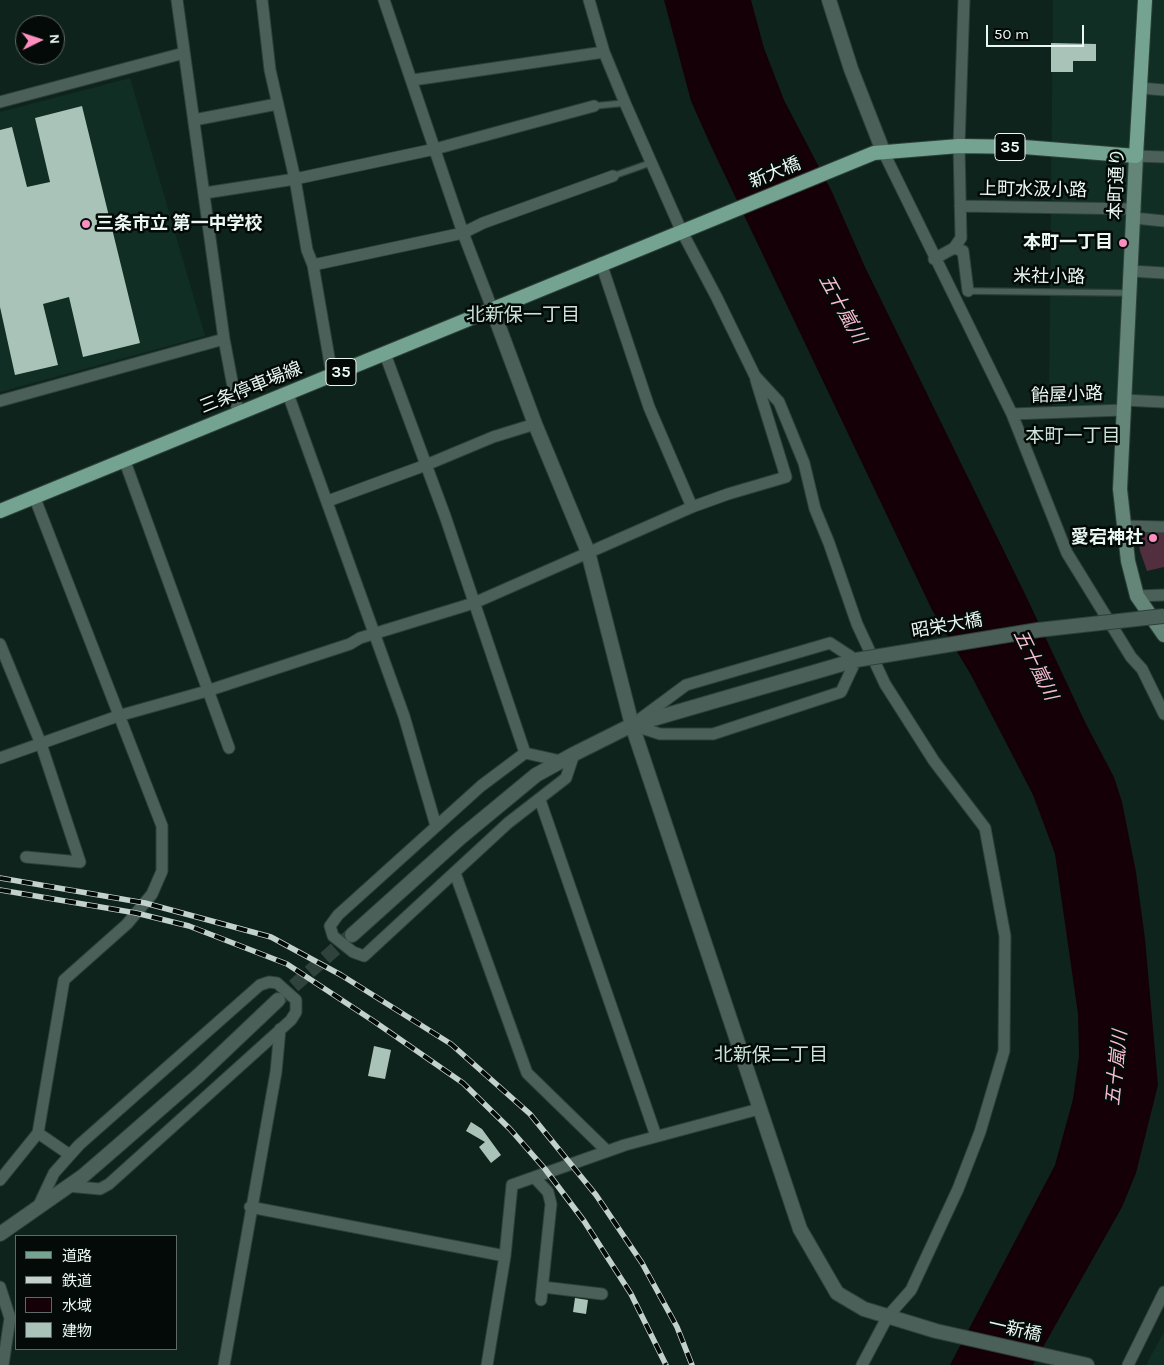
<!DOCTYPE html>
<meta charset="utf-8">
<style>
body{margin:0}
#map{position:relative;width:1164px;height:1365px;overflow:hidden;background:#0e231c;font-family:Karla,"Noto Sans JP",sans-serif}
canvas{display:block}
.legend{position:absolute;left:15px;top:1235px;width:162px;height:115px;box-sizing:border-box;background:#040a07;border:1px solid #606965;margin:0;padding:6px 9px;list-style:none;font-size:15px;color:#eaf7f2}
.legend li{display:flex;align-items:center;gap:10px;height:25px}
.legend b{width:25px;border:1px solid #606965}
.north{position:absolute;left:15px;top:15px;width:50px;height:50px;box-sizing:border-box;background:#040a07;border:1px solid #606965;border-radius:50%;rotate:86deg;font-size:14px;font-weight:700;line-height:20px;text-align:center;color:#eaf7f2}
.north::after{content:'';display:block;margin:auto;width:18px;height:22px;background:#fd8ebf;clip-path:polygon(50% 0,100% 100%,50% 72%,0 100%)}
.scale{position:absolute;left:986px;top:25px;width:98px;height:22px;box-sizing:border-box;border:2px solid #eaf7f2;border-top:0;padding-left:6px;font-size:15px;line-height:18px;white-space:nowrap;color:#eaf7f2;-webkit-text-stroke:4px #040a07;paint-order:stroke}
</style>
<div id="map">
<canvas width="1164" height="1365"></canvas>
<ul class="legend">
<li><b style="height:6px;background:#75a391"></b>道路</li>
<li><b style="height:6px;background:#c2d1cc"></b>鉄道</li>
<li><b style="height:14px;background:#150007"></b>水域</li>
<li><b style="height:14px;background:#aac3b8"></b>建物</li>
</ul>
<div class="north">N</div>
<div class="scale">50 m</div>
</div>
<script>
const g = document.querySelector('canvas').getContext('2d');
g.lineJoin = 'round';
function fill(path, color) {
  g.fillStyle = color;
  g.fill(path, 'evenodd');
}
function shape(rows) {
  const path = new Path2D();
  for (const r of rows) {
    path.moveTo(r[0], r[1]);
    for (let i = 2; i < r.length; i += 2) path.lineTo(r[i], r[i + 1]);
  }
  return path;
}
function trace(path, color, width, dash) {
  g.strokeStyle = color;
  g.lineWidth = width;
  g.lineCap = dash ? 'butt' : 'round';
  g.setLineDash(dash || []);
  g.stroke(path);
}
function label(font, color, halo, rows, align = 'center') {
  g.font = font + ' Karla,"Noto Sans JP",sans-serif';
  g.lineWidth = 5;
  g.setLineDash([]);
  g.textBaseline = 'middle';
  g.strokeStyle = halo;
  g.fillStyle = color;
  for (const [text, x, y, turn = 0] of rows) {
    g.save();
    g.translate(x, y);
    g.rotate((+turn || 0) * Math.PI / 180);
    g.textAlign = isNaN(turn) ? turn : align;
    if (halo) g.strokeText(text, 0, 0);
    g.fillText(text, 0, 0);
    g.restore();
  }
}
fill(shape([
 [1053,0,1164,0,1164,408,1049,405],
 [130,78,205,336,0,392,0,112],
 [1164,1332,1164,1365,1146,1365]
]), '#102e24');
fill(shape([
 [1137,531,1164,532,1164,567,1147,571,1140,551]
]), '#522f3e');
fill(shape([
 [664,0,751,0,764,48,784,100,832,192,865,267,1026,596,1086,724,1114,777,1122,802,1136,872,1145,939,1158,1085,1136,1173,1122,1207,1033,1365,950,1365,1055,1165,1073,1099,1079,1056,1078,1014,1055,854,1033,795,971,675,932,610,711,146,691,101]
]), '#150007');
fill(shape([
 [1051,43,1096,44,1096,61,1073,61,1073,72,1051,72],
 [82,106,140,343,83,357,69,297,43,304,58,365,15,375,0,307,0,130,12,127,27,187,50,182,35,118],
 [374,1046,391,1050,385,1079,368,1076],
 [471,1122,482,1129,501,1155,491,1163,479,1147,485,1142,466,1131],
 [575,1298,588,1300,586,1314,573,1312]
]), '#aac3b8');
trace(shape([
 [278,1000,351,935]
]), '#2f433c', 14, [14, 7]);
const service = shape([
 [594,106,625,103],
 [613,176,650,163],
 [968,291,1129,293]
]);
const minor = shape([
 [177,0,224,339,238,413],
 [262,0,270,70,295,179,307,250,313,265,332,375],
 [384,0,463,233,493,311],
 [589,0,604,52,625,103,681,230,716,296,755,376,779,402,804,463,815,509,829,543,857,624,885,684,934,761,985,828,1005,936,1004,1051,980,1132,958,1189,911,1290,888,1316,862,1365],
 [413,80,604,52],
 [1140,88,1164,90],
 [0,102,184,53],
 [194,120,277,104],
 [883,151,1012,414,1067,553,1131,657,1142,669,1164,714],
 [1136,156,1164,157],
 [205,193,295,179,435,149,594,106],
 [960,206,1135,209],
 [1134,218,1164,221],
 [954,248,963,251,968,291],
 [934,259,954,248,961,238,959,146,964,0],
 [601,263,649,407,692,507],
 [313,265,463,233,483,223,613,176],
 [1131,271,1164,273],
 [385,354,445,516,525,753],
 [288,394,404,716,436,826],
 [1124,400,1164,402],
 [0,401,224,339],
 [1012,414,1123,410],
 [124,459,229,748],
 [328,501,426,465,493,437,535,424],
 [1123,526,1164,527],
 [1137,596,1164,595],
 [830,643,856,660,841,692,713,734,660,734,632,725,686,685,830,643],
 [0,644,41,744,80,862,26,857],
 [0,758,118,716,207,691,350,644,360,638,474,603,692,507,728,494,786,477,756,380],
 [561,761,525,753,481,786,338,915,330,926,333,936,353,952,364,956,508,823,566,778,574,754],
 [540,800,656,1136],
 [455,873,527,1073,607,1151],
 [38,1133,70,1155],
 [534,1177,548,1192,551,1204,541,1300],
 [0,1180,38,1133,64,980,127,924,152,894,162,871,162,826,34,496],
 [38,1207,54,1173,79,1145,260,985,269,982,277,983,296,1000,296,1012,291,1020,109,1184,100,1189,67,1186],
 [250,1207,505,1256],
 [0,1287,10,1318,3,1365],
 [543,1287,602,1294],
 [224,1365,276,1072,280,1029],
 [487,1365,505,1256,512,1185,625,1145,759,1109],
 [1128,1365,1164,1292]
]);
const tertiary = shape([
 [829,0,851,69,883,151],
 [493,311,535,424,588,552,632,725,800,1229,837,1293,864,1309,936,1331,1087,1365],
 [352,935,461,837,536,775,574,754,632,725,856,660],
 [0,1234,83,1176,120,1144,199,1075,278,1000]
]);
const secondary = shape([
 [1136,156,1120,489,1128,561,1137,596,1164,635]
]);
const primary = shape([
 [0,511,874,153,959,146,1024,147,1136,156,1145,0]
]);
trace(service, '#2d413a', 8);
trace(minor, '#2d413a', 13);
trace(tertiary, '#2d413a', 16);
trace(secondary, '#2d413a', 16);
trace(primary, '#2d413a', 16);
trace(service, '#4b6058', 5.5);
trace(minor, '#4b6058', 11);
trace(tertiary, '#4b6058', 14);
trace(secondary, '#638678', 14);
trace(primary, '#75a391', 14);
const rail = shape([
 [0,878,145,903,271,937,341,975,451,1044,530,1114,596,1195,642,1263,677,1327,692,1365],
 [0,890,136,913,189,926,287,964,375,1022,463,1083,510,1129,545,1169,584,1221,631,1294,666,1365]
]);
trace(rail, '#c2d1cc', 5.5);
trace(rail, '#040a07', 4, [11]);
const tertiaryBridge = shape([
 [856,660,1038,630,1164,616]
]);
trace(tertiaryBridge, '#2d413a', 16, []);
trace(tertiaryBridge, '#4b6058', 14);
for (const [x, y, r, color] of [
 [86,224,5,"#fd8ebf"],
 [1123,243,5,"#fd8ebf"],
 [1153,538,5,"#fd8ebf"]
]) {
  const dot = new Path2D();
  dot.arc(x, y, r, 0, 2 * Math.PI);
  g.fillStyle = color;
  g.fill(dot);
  trace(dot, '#040a07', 2);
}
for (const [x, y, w] of [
 [1010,147,30],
 [341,372,30]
]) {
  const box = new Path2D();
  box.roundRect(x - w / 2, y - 13.5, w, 27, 4);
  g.fillStyle = '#040a07';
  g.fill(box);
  trace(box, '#eaf7f2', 1);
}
label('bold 16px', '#eaf7f2', null, [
 ["35",1010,147],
 ["35",341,372]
]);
label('18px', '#eaf7f2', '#040a07', [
 ["新大橋",775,173,-22],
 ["本町通り",1117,184,-88],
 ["上町水汲小路",1033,190,1],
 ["米社小路",1049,277,1],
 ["三条停車場線",251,388,-22],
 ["飴屋小路",1067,395,-2],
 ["昭栄大橋",947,626,-10],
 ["一新橋",1015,1330,13]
]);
label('bold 18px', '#eaf7f2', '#040a07', [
 ["三条市立 第一中学校",96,224,"left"],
 ["本町一丁目",1113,243],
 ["愛宕神社",1143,538]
], 'right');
label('italic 19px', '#f7bad2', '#040a07', [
 ["五十嵐川",842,309,61],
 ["五十嵐川",1035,665,64],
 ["五十嵐川",1117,1068,-84]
]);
label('19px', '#cae4d9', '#040a07', [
 ["北新保一丁目",523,316],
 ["本町一丁目",1073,437],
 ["北新保二丁目",771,1056]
]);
</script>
